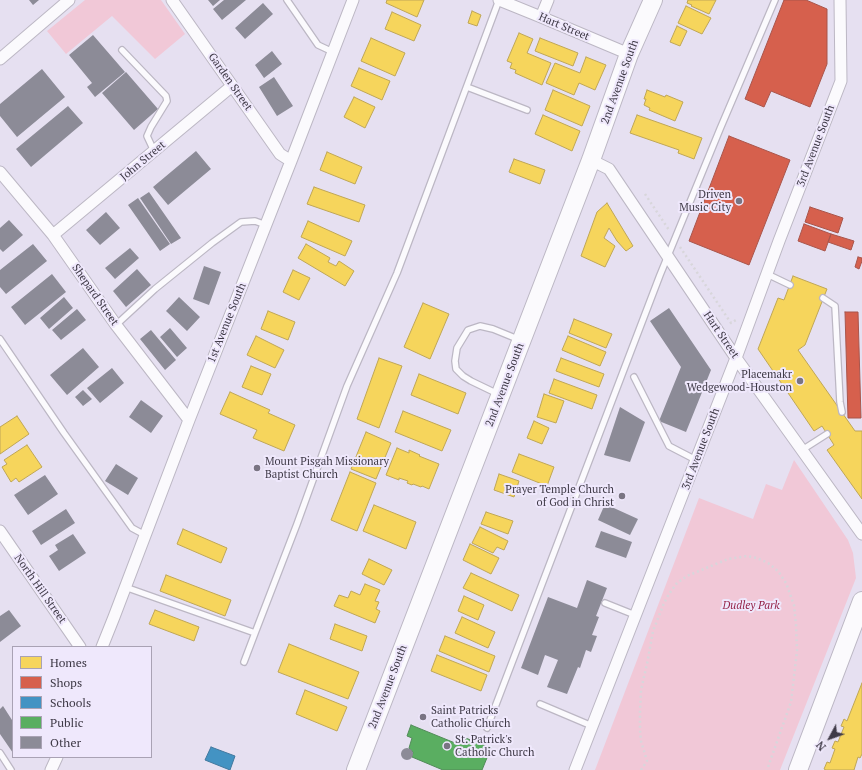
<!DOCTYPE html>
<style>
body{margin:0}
#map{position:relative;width:862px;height:770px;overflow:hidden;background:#e6e0f1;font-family:"PT Serif",serif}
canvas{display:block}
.legend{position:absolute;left:12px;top:646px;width:140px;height:112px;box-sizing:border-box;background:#efe8fc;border:1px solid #a9a2b4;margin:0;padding:5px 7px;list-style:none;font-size:12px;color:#3f3a47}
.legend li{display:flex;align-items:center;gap:8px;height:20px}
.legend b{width:20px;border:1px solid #a9a2b4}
.north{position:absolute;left:810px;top:718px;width:40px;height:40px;-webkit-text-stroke:3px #efe8fc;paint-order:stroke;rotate:229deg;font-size:11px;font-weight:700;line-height:16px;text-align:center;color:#3f3a47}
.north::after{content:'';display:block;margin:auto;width:14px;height:18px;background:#3f3a47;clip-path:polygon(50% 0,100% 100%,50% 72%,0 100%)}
</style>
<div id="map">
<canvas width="862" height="770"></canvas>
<ul class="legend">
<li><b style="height:11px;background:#f6d55c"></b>Homes</li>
<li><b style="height:11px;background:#d6604d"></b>Shops</li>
<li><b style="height:11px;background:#4393c3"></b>Schools</li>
<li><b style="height:11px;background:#5aae61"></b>Public</li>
<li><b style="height:11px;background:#8c8b97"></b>Other</li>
</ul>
<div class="north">N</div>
</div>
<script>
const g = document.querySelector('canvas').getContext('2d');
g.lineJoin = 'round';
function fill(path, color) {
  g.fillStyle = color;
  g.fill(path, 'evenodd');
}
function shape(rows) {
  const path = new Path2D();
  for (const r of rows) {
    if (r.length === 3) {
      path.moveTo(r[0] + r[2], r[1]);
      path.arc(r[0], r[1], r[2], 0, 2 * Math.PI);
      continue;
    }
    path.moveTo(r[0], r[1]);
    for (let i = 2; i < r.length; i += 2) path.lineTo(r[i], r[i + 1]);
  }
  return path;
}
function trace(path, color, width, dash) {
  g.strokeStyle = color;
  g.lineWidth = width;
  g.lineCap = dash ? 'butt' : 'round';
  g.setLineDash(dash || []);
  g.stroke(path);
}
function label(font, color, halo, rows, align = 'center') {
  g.font = font + ' "PT Serif",serif';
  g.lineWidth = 4;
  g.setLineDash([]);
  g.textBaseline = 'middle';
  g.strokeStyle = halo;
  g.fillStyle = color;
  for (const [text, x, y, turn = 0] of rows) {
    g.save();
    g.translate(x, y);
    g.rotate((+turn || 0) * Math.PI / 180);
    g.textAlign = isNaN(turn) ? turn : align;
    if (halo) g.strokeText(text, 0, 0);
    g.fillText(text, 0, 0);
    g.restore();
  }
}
fill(shape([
 [85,0,161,0,185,34,155,59,112,16,66,54,47,31],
 [794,460,848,540,853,553,856,578,780,770,595,770,699,498,753,519,766,484,782,490]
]), '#f1c8d7');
const homes = shape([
 [387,0,424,0,417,17,386,3,387,0],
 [688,0,716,0,709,14,691,6,692,5,687,3,688,0],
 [686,6,711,18,702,34,678,23,686,6],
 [472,11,481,15,477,26,468,23,472,11],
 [392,12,421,25,414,41,385,29,392,12],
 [677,26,687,31,680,46,670,42,677,26],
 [519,33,533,39,527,53,551,63,542,85,515,73,516,70,510,68,512,63,507,61,519,33],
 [371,38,405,53,395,76,361,61,371,38],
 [540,38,578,53,573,66,535,51,540,38],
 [586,57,606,65,595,90,579,83,574,95,546,83,555,63,580,73,586,57],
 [359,68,390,81,382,100,351,86,359,68],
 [553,90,590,106,582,126,545,110,553,90],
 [647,90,665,97,666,95,683,102,675,121,649,110,650,108,644,105,646,99,644,99,647,90],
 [354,97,375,107,365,128,344,117,354,97],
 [543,115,580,131,572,151,535,134,543,115],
 [637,115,702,138,694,159,678,153,679,150,630,133,637,115],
 [327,152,362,167,355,184,320,170,327,152],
 [514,159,545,170,540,184,509,172,514,159],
 [314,187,365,205,359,222,307,204,314,187],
 [607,203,633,246,626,251,617,241,609,228,604,238,615,246,605,267,581,256,597,212,607,203],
 [308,221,352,241,345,256,301,237,308,221],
 [306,244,330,258,328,262,336,266,339,261,354,271,345,286,298,258,306,244],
 [293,270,310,278,299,300,283,292,293,270],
 [793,276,827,289,805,345,798,350,855,431,862,431,862,499,827,450,834,445,822,426,814,431,758,349,778,298,784,300,793,276],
 [423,303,449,314,430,359,404,347,423,303],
 [268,311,295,322,288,340,261,329,268,311],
 [574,319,612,334,606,348,569,333,574,319],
 [256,336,284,350,275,368,247,355,256,336],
 [568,336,606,352,600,366,562,350,568,336],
 [379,358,402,366,379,428,357,419,379,358],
 [561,358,604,374,599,387,556,371,561,358],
 [251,366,271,374,262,395,242,387,251,366],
 [419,374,466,393,458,414,411,395,419,374],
 [554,379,597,395,592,409,549,393,554,379],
 [230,392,270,410,268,413,295,425,284,451,253,438,257,430,220,414,230,392],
 [544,394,564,401,556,423,537,417,544,394],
 [403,411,451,430,442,451,395,432,403,411],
 [17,416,29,434,0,454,0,427,17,416],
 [534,421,549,428,542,444,527,438,534,421],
 [366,432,391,443,376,479,351,469,366,432],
 [27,445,42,467,19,482,16,478,11,482,2,467,7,464,4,460,27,445],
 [397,448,409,453,409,450,420,455,419,456,439,464,429,489,422,486,421,487,413,484,412,485,407,483,408,481,399,478,399,480,386,475,397,448],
 [519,454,554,467,547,486,512,472,519,454],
 [350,472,376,483,357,531,331,520,350,472],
 [499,474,519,481,514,497,494,490,499,474],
 [374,505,416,522,406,549,363,531,374,505],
 [486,512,513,521,508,534,481,524,486,512],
 [480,527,508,541,504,550,497,547,493,553,472,543,480,527],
 [183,529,227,548,221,563,177,544,183,529],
 [470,544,499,558,491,574,463,560,470,544],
 [369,559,392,570,384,585,362,574,369,559],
 [471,573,519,595,512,611,463,588,471,573],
 [166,575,231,600,225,616,160,591,166,575],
 [365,584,380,590,375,601,379,602,376,609,380,611,375,623,334,606,339,595,348,598,351,591,360,595,365,584],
 [464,596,484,605,478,620,458,611,464,596],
 [155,610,199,627,194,641,149,624,155,610],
 [462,617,495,632,488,648,455,633,462,617],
 [335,624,367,636,362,651,330,639,335,624],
 [445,636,495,656,489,672,439,651,445,636],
 [289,644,359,672,348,699,278,672,289,644],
 [437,655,487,675,481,691,431,671,437,655],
 [862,683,862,754,860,758,858,757,854,770,826,770,824,769,827,762,830,763,835,749,832,748,835,741,838,742,844,727,841,726,844,719,847,721,862,683],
 [305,690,347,707,337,731,296,714,305,690]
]);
fill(homes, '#f6d55c');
trace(homes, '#bfa656', 1);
const shops = shape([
 [784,0,806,0,827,9,827,64,810,107,771,91,764,107,745,99,784,0],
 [729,136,790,160,749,265,689,241,729,136],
 [810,207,843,218,838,233,805,222,810,207],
 [804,224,831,234,825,251,798,241,804,224],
 [831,234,854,241,851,250,828,242,831,234],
 [858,257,862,258,862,261,859,269,855,267,858,257],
 [845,312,858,312,861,418,848,418,845,312]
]);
fill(shops, '#d6604d');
trace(shops, '#a9554b', 1);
const schools = shape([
 [211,747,235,756,230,770,205,760,211,747]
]);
fill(schools, '#4393c3');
trace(schools, '#42789e', 1);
const public = shape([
 [411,725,455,743,458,735,491,748,482,770,443,770,412,757,413,752,409,748,412,738,407,736,411,725]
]);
fill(public, '#5aae61');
trace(public, '#528b59', 1);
fill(shape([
 [29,0,39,0,33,5],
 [208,0,220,0,213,6],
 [224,0,246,0,222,20,213,9],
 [263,3,273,14,245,39,235,28],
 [93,35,125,72,95,97,87,87,92,83,69,55],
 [272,51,282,64,264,78,255,65],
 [42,69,65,97,17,137,0,116,0,104],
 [126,72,158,109,134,130,102,93],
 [274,77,293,106,277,116,259,87],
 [68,106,83,123,31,167,16,149],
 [196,151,211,169,168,205,153,187],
 [149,192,181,238,171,244,140,198],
 [138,198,170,244,160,251,128,205],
 [106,212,120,228,100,245,86,230],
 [9,220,23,235,3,252,0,249,0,228],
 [33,244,47,261,6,294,0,287,0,270],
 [130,248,139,258,115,279,105,268],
 [204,266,221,272,209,305,193,299],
 [137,269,151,285,126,307,113,291],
 [52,274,66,292,25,325,11,307],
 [64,297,73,308,49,329,40,318],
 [179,297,200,317,187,331,166,311],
 [669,308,711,370,686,432,659,421,681,367,650,321],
 [77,309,86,320,61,340,52,330],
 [170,328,187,348,177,357,160,337],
 [151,330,176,360,165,370,140,339],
 [83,348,99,367,67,395,50,375],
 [112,368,124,383,100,403,87,388],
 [83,390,92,399,83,406,75,397],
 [141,400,163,416,151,433,129,417],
 [620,407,645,422,630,462,604,455],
 [116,464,138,478,128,495,105,481],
 [45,475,58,494,28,515,14,495],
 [605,504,638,519,630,535,598,520],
 [66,509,75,523,41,545,32,531],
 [601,531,632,542,626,558,595,547],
 [73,534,86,553,59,571,49,556,58,550,55,545],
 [587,580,607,588,596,616,599,617,592,635,597,636,591,652,586,650,580,668,578,667,567,694,547,687,558,660,545,655,538,675,521,668,548,597,577,608],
 [9,610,21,626,0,642,0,616],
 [3,706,12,720,13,720,13,753,0,734,0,709],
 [407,754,6]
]), '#8c8b97');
const service = shape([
 [287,0,318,45,333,52],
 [122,50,166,96,167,101,151,127,147,136,154,151],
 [467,87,527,110],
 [767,274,790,285],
 [823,298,835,306,840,402,842,412],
 [116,325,155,289,212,243,241,222,255,221,266,225],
 [0,339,64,433,132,528,145,535],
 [634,377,669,446,696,460],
 [498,394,471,381,463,376,456,369,455,361,457,348,468,330,480,326,493,329,520,340],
 [802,450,827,434],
 [125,587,255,633,297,524,347,386,397,273,499,0],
 [605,603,635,615],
 [244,662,255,633],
 [540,704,592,726],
 [487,728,660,275,720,129,775,0],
 [0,753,11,770]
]);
const minor = shape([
 [172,0,280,154,291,161],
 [499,0,541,17,629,54],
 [541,17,548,0],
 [0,59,69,0],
 [591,160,609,169,736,358,862,534],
 [0,172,53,235,116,325,189,420],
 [53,235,232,86],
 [0,531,80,647],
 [102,647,114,617,189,420,291,161,353,0],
 [51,770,57,757],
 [575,770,696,460,736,358,779,241,841,81,840,0]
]);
const primary = shape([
 [356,770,591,160,629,54,653,0],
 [798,770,862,601]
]);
trace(service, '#bcb7c4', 8);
trace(minor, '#bcb7c4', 13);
trace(primary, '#bcb7c4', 20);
trace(shape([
 [645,194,669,230],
 [680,247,731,323,736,320],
 [641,770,647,761,641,741,640,730,640,712,641,690,647,664,653,631,664,603,669,594,677,583,687,576,728,559,747,556,757,558,768,563,778,571,786,583,794,605,796,625,797,651,791,702,767,770]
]), '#d8d6db', 2.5, [2, 3]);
trace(service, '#fbfafd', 5.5);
trace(minor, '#fbfafd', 11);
trace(primary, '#fbfafd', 18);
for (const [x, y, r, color] of [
 [739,201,4,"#797482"],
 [800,381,4,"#797482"],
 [257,468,4,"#797482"],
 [622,496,4,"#797482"],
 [423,717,4,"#797482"],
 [447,746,4,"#797482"]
]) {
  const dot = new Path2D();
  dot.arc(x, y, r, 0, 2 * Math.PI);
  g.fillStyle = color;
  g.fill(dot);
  trace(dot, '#efe8fc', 1.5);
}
label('11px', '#3f3a47', '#efe8fc', [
 ["Hart Street",564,27,23],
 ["Garden Street",230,82,55],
 ["2nd Avenue South",620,82,-70],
 ["3rd Avenue South",816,146,-69],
 ["John Street",143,161,-40],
 ["Shepard Street",95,295,55],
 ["1st Avenue South",227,323,-68],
 ["Hart Street",721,335,56],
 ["2nd Avenue South",505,385,-69],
 ["3rd Avenue South",701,449,-69],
 ["North Hill Street",40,589,55],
 ["2nd Avenue South",388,687,-69]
]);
label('11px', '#3f3a47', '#efe8fc', [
 ["Driven",731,195],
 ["Music City",731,208],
 ["Placemakr",792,375],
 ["Wedgewood-Houston",792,388],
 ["Mount Pisgah Missionary",265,462,"left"],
 ["Baptist Church",265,475,"left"],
 ["Prayer Temple Church",614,490],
 ["of God in Christ",614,503],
 ["Saint Patricks",431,711,"left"],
 ["Catholic Church",431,724,"left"],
 ["St. Patrick's",455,740,"left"],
 ["Catholic Church",455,753,"left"]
], 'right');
label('italic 11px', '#952348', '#efe8fc', [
 ["Dudley Park",751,606]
]);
</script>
